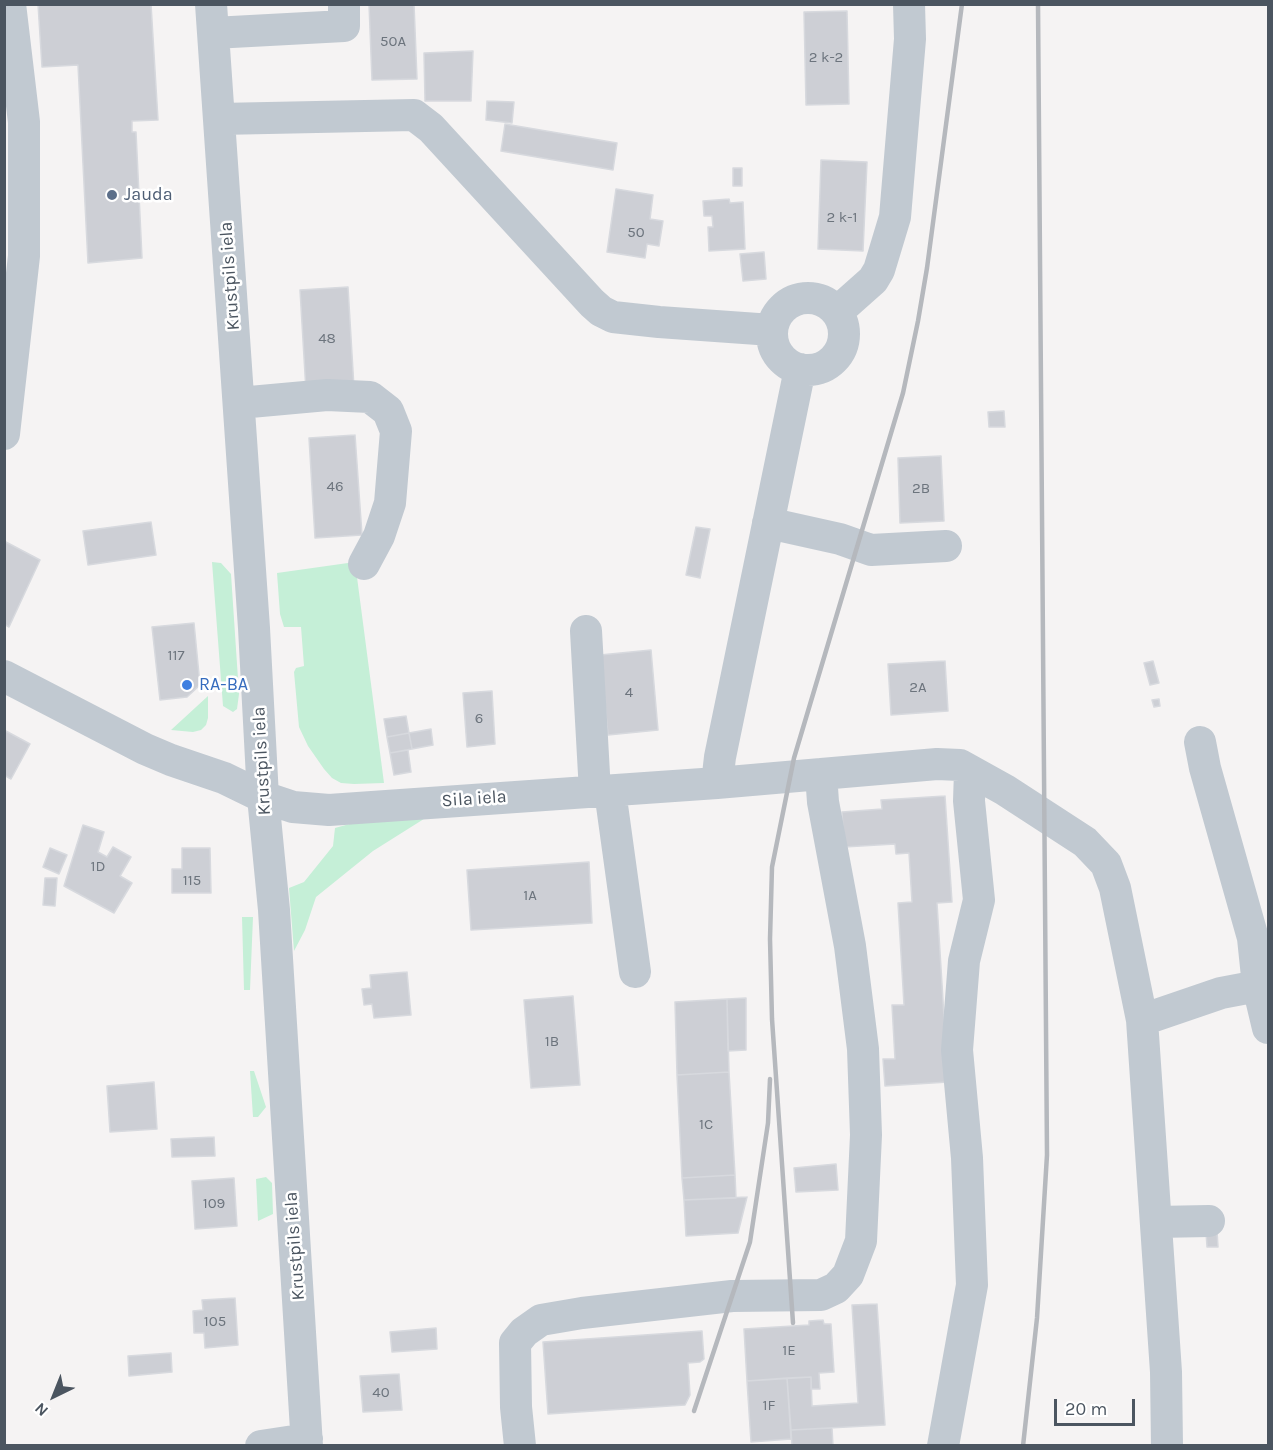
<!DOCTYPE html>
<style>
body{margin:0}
#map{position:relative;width:1273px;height:1450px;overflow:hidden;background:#f5f3f3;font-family:Karla,sans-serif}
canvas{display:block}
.frame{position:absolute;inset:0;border:6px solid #4b5560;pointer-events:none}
.north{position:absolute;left:24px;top:1366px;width:60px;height:60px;-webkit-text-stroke:4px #fff;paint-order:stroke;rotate:223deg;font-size:16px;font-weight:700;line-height:24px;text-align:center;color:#4b5560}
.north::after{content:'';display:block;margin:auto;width:21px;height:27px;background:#4b5560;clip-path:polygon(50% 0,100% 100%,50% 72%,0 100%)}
.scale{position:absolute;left:1054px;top:1399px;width:81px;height:27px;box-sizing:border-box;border:3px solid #4b5560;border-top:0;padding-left:8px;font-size:18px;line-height:21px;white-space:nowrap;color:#4b5560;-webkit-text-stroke:4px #fff;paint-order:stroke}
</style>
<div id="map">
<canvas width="1273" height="1450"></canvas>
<div class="frame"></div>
<div class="north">N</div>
<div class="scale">20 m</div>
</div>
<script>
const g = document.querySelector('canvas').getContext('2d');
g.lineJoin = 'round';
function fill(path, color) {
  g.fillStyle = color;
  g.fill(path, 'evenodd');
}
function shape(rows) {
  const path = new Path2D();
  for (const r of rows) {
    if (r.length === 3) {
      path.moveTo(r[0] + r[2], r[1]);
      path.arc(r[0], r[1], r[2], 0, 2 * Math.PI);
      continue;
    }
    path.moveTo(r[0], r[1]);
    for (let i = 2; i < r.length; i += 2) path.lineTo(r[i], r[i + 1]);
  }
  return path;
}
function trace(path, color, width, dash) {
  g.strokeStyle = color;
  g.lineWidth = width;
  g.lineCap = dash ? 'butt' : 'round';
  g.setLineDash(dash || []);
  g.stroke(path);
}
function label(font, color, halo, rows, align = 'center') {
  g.font = font + ' Karla,sans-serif';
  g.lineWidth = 5;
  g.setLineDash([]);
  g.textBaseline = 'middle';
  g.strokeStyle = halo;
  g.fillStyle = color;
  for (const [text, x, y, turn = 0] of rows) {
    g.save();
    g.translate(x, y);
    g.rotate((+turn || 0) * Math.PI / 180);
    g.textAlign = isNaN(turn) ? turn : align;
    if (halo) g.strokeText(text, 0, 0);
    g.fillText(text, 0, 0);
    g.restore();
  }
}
fill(shape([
 [212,562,221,563,231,574,239,694,237,709,233,712,223,706],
 [355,562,384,783,354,784,341,783,332,778,324,769,308,746,299,727,294,672,296,668,304,666,301,627,284,627,280,614,277,573],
 [208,696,208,718,206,725,201,730,193,732,171,730],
 [427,817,373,851,316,897,305,930,294,951,289,888,304,882,333,846,335,828,353,823],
 [242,917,253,917,250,990,244,990],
 [250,1071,254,1071,266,1107,258,1117,253,1117],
 [266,1177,272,1183,273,1214,258,1221,256,1179]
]), '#c5efd7');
const building = shape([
 [38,4,151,4,158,120,132,121,132,132,136,132,142,258,88,263,78,65,42,67,38,4],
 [369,4,414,4,417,79,372,80,369,4],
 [847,11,849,104,806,105,804,12,847,11],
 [473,51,471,101,425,101,424,53,473,51],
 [487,101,514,102,512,123,486,120,487,101],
 [505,124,617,143,613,170,501,151,505,124],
 [821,160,867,162,863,251,818,249,821,160],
 [733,168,742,168,742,186,733,186,733,168],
 [616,189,653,195,650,219,663,221,659,246,647,244,645,258,607,252,616,189],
 [729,199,730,203,743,202,745,249,709,251,708,227,713,227,712,216,704,216,703,201,729,199],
 [764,252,766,279,743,281,740,254,764,252],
 [348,287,354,388,306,391,300,290,348,287],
 [1004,411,1005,427,989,427,988,412,1004,411],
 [355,435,362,535,315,538,309,438,355,435],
 [941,456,944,521,900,523,898,458,941,456],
 [151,522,156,555,88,565,83,531,151,522],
 [696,527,710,529,700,578,686,575,696,527],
 [4,541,40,560,9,627,4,624,4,541],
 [194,623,200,685,187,697,160,700,152,627,194,623],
 [651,650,658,730,608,735,600,655,651,650],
 [945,661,948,711,891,715,888,664,945,661],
 [1153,661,1159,683,1150,685,1144,663,1153,661],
 [492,691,495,744,467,747,463,693,492,691],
 [1159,699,1160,706,1154,707,1152,700,1159,699],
 [406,716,409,733,387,737,384,719,406,716],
 [431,729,433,745,412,749,409,733,431,729],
 [4,730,30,744,11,779,4,775,4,730],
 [409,733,412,749,390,753,387,737,409,733],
 [408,750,411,772,394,775,390,753,408,750],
 [945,796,952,902,937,903,948,1082,885,1086,883,1059,895,1059,892,1005,904,1005,898,903,912,902,909,853,896,854,895,844,844,847,842,812,882,809,881,800,945,796],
 [83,825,104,832,98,852,107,857,113,847,131,857,120,876,132,883,114,913,64,886,83,825],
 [50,848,67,855,59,874,43,867,50,848],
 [182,848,210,848,211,893,172,893,172,869,182,869,182,848],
 [589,862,592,923,471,930,467,870,589,862],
 [45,878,57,878,55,906,43,905,45,878],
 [407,972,411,1015,374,1018,372,1004,364,1005,362,989,371,988,370,975,407,972],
 [573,996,580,1085,531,1088,524,1000,573,996],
 [746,998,746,1050,728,1051,727,999,746,998],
 [727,999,729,1072,677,1075,675,1002,727,999],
 [729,1072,735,1175,682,1178,677,1075,729,1072],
 [154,1082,157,1129,110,1132,107,1086,154,1082],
 [214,1137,215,1156,172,1157,171,1139,214,1137],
 [836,1164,838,1190,796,1192,794,1168,836,1164],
 [735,1175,736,1198,684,1200,682,1178,735,1175],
 [234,1178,237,1226,195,1229,192,1181,234,1178],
 [747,1197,738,1233,686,1236,684,1200,747,1197],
 [1217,1231,1218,1247,1207,1247,1206,1232,1217,1231],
 [235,1298,238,1345,205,1348,204,1333,194,1333,193,1311,203,1310,202,1300,235,1298],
 [877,1304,885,1425,791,1430,787,1378,811,1377,812,1406,858,1403,852,1305,877,1304],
 [823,1320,824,1324,831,1324,834,1372,819,1373,820,1389,811,1389,811,1377,747,1381,744,1329,809,1325,809,1321,823,1320],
 [436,1328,437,1349,392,1352,390,1332,436,1328],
 [702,1331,704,1359,700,1362,688,1363,690,1395,685,1405,548,1414,543,1342,702,1331],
 [171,1353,172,1372,129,1376,128,1356,171,1353],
 [399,1374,402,1410,363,1412,360,1376,399,1374],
 [787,1378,791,1439,751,1442,747,1381,787,1378],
 [832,1428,833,1446,792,1446,791,1430,832,1428]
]);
fill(building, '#cdcfd5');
trace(building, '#d7d9de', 1.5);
trace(shape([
 [211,4,254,628,263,797,274,910,307,1446],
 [213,33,344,26,344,4],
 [219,119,414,115,431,128,592,303,601,311,613,317,659,322,772,330],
 [808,334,36],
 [837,312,873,280,879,270,895,217,910,39,909,4],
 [239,403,327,395,370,397,388,411,396,431,390,503,379,536,364,564],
 [4,434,24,256,24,122,10,4],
 [768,523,840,539,871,550,946,546],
 [586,631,595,792],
 [4,676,145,749,171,760,224,778,263,797,293,807,329,810,717,783,937,764,960,765,1005,790,1085,842,1106,864,1115,888,1142,1020,1166,1372,1167,1446],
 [1200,742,1205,768,1253,938,1258,986],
 [717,783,720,757,800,369],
 [610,791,635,972],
 [1142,1020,1221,993,1258,986,1268,1028],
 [1156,1222,1209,1221],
 [261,1446,307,1439],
 [520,1446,516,1407,515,1343,524,1332,541,1320,582,1313,732,1296,821,1295,836,1288,848,1275,861,1241,866,1135,863,1049,850,946,823,802,821,774],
 [943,1446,972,1285,967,1158,957,1050,964,961,979,900,969,801,970,771]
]), '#c1c9d1', 32);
trace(shape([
 [793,1323,772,1019,770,939,772,867,794,758,903,393,918,321,927,268,962,4],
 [694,1411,750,1242,768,1123,770,1079],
 [1023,1446,1037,1318,1047,1155,1038,4]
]), '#b5b8bd', 4.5);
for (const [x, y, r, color] of [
 [112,195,6,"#5c6f8a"],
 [187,685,6,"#3f7fe0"]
]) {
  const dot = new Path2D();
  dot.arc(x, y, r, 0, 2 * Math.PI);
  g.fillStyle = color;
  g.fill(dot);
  trace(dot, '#fff', 2);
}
label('15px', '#6c747d', null, [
 ["50A",393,42],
 ["2 k-2",826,58],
 ["2 k-1",842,218],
 ["50",636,233],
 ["48",327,339],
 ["46",335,487],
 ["2B",921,489],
 ["117",176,656],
 ["2A",918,688],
 ["4",629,693],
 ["6",479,719],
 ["1D",98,867],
 ["115",192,881],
 ["1A",530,896],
 ["1B",552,1042],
 ["1C",706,1125],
 ["109",214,1204],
 ["105",215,1322],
 ["1E",789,1351],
 ["40",381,1393],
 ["1F",769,1406]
]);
label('18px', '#4e5e75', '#fff', [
 ["Jauda",124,195]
], 'left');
label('18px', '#4b5560', '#fff', [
 ["Krustpils iela",230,276,-94],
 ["Krustpils iela",262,761,-93],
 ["Sila iela",474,799,-4],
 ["Krustpils iela",295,1246,-94]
]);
label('18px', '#366cbe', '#fff', [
 ["RA-BA",199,685]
], 'left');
</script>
